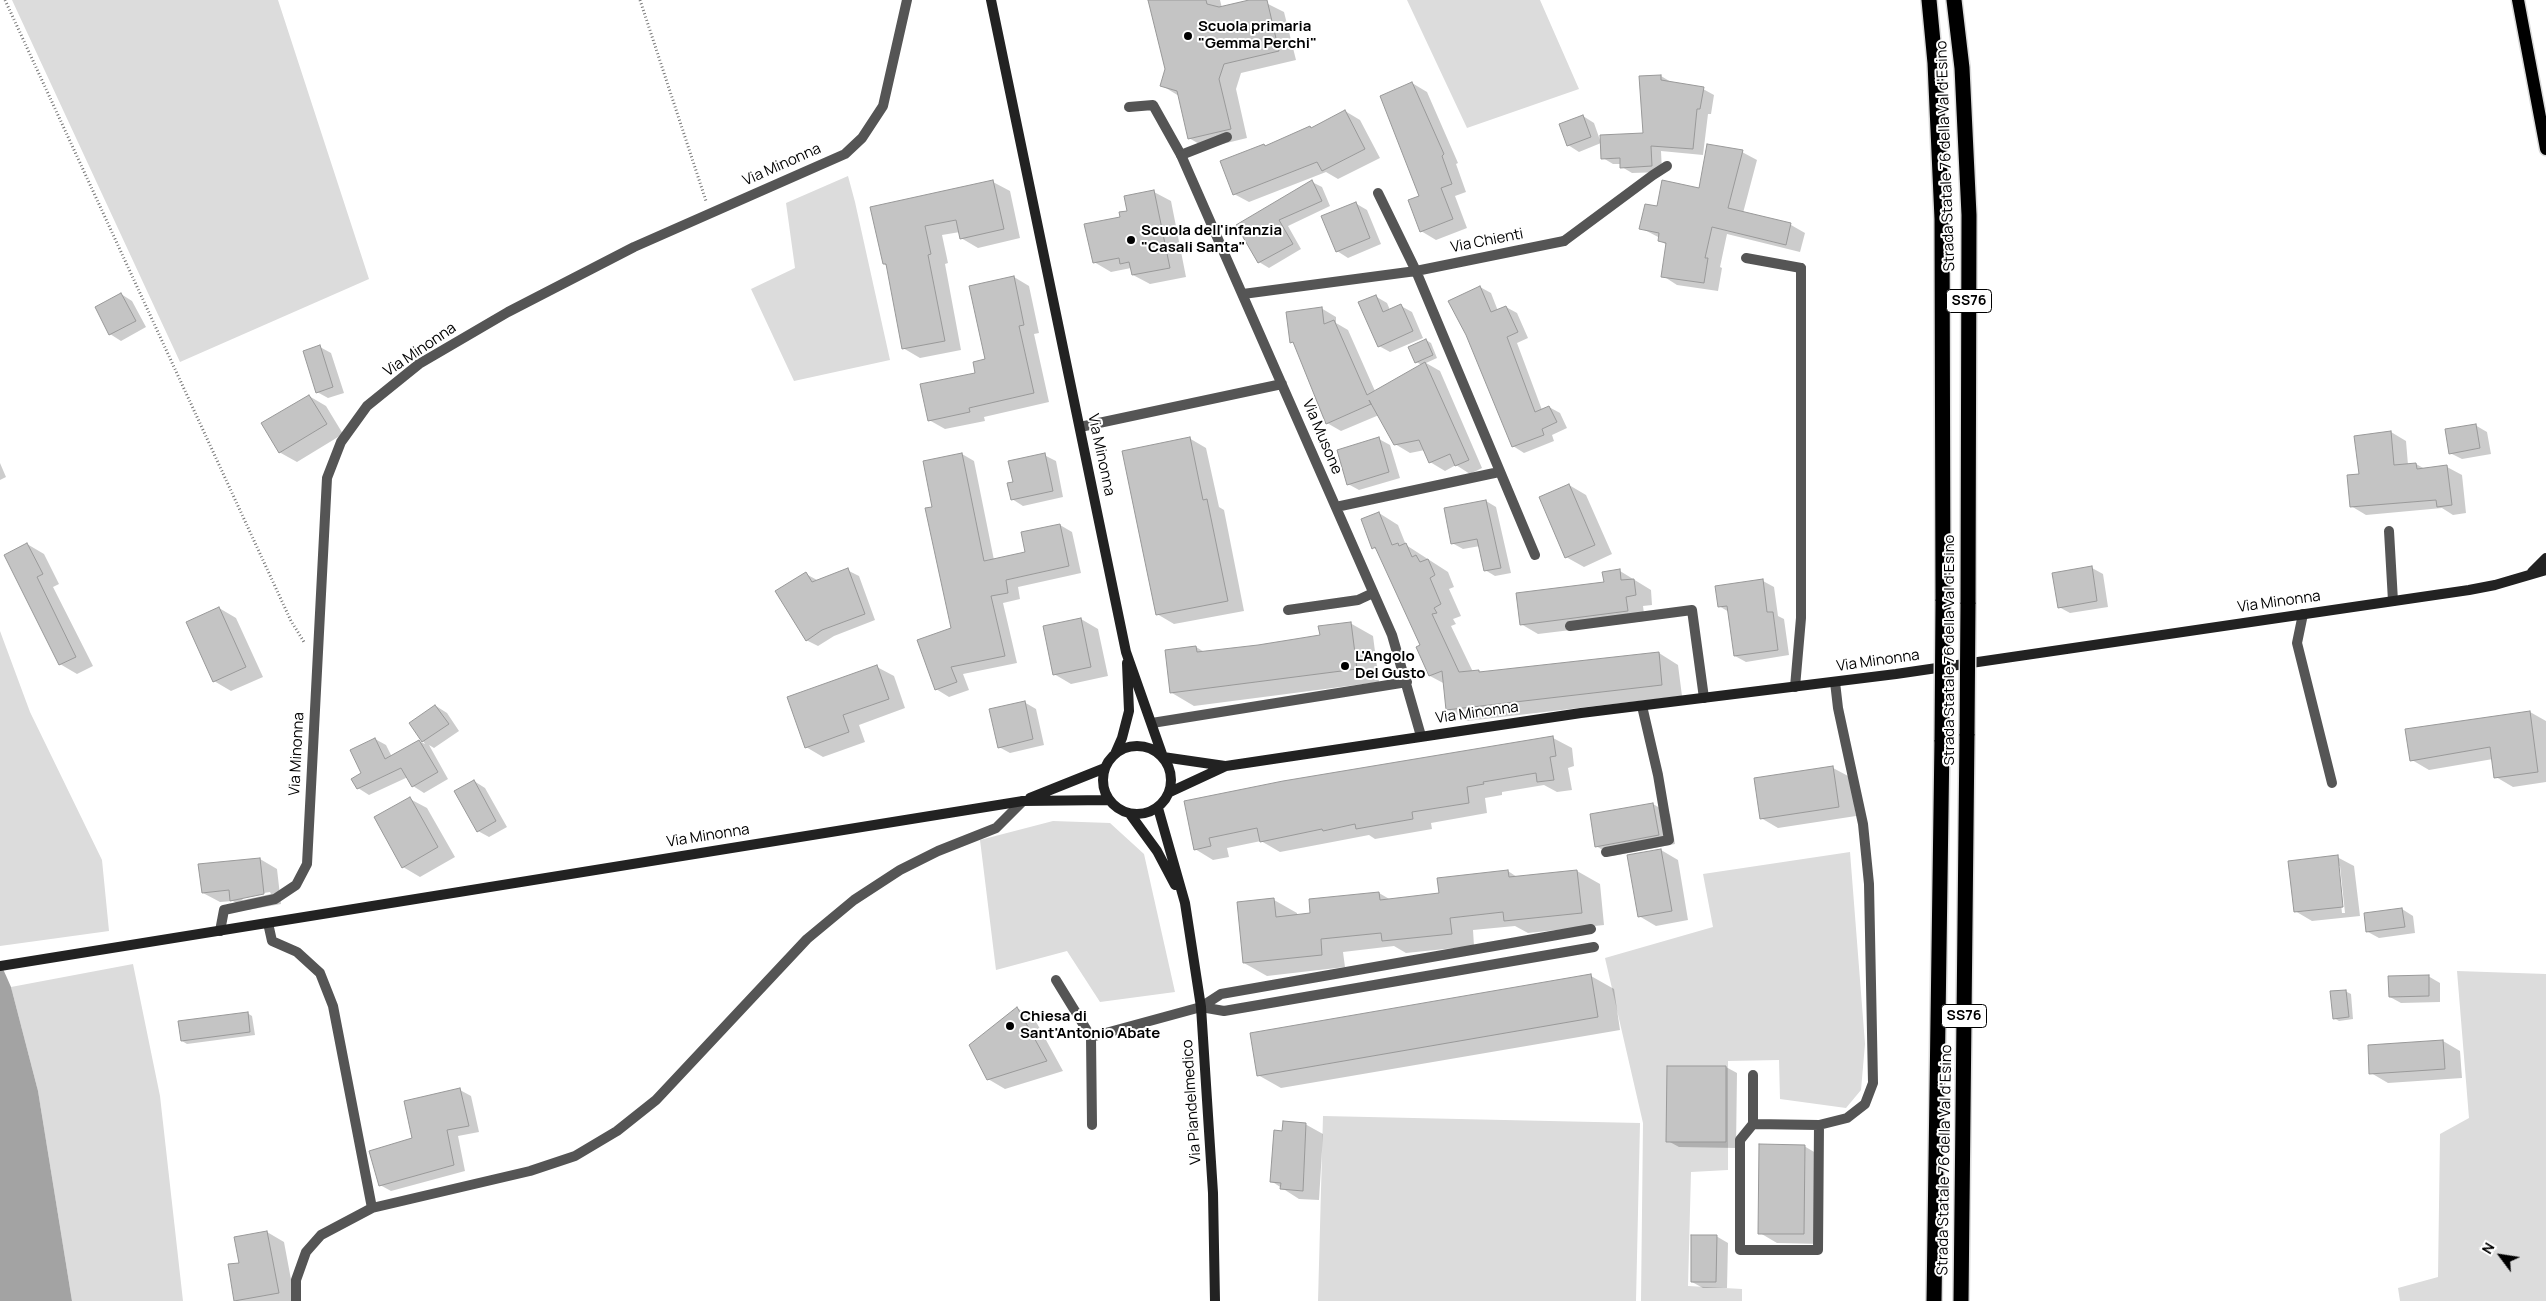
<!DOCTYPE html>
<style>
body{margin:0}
#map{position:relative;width:2546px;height:1301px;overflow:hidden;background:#fff;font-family:Manrope,sans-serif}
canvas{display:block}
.north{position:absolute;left:2476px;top:1231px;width:50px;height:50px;-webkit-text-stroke:4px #fff;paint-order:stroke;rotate:301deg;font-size:14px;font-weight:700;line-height:20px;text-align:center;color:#000}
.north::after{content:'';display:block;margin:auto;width:18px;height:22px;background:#000;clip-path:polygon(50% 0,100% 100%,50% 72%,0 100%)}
</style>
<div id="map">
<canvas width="2546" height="1301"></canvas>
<div class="north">N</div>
</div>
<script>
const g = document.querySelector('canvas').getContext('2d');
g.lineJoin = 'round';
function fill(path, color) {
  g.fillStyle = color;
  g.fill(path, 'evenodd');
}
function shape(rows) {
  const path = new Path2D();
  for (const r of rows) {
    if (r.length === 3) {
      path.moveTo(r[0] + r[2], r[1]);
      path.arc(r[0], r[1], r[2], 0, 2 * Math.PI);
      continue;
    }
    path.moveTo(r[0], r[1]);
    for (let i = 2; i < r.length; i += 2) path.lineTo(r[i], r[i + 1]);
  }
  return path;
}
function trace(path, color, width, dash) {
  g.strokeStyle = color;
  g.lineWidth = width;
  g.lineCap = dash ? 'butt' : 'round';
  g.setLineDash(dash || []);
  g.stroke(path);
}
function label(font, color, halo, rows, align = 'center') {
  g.font = font + ' Manrope,sans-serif';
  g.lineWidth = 4;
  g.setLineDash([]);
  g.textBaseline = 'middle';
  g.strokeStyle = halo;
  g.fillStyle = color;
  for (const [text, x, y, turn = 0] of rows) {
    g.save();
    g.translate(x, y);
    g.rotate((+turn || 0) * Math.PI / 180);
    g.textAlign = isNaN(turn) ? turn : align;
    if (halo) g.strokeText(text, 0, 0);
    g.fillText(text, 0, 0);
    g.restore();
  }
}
fill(shape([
 [12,0,278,0,369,279,180,362],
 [1407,0,1540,0,1579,89,1467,128],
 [848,176,855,202,890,360,794,381,751,289,795,268,786,203],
 [0,631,30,712,102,860,109,931,0,946],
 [1053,821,1110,823,1144,854,1175,992,1100,1002,1067,951,996,970,980,840],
 [1850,852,1865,1044,1861,1090,1846,1108,1780,1099,1779,1060,1728,1061,1728,1170,1691,1172,1688,1286,1742,1289,1742,1301,1641,1301,1643,1123,1605,958,1713,927,1703,874],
 [133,964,160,1096,183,1301,72,1301,38,1091,11,987],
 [2457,971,2546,974,2546,1301,2400,1301,2398,1288,2438,1277,2440,1134,2469,1118],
 [1323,1116,1640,1123,1636,1301,1318,1301]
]), '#dcdcdc');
fill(shape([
 [0,962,11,987,38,1091,72,1301,0,1301]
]), '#a3a3a3');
fill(shape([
 [1150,0,1220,0,1222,8,1260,0,1284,12,1296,60,1241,73,1236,89,1247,138,1206,148,1189,138,1179,96,1161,85,1166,69],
 [1661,76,1671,82,1703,89,1714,95,1711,114,1708,114,1703,155,1661,151,1662,172,1632,173,1622,167,1622,164,1613,164,1603,158,1644,134],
 [1412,83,1427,92,1458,163,1456,164,1466,192,1455,196,1467,228,1436,240,1421,231,1421,196],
 [1345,111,1360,120,1380,158,1338,179,1326,172,1249,202,1234,194,1264,145,1267,147,1310,127,1312,128],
 [1583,116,1594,123,1601,143,1579,152,1568,145],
 [1742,152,1757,160,1743,213,1791,225,1805,233,1800,252,1727,234,1720,267,1722,268,1718,291,1677,285,1663,276,1667,245,1659,240,1660,238,1641,228,1658,208,1700,190],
 [993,182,1010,191,1020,238,978,248,961,238,960,232,942,235,948,263,945,264,961,350,920,358,903,348,887,266,884,264,871,208],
 [1312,182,1322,187,1330,206,1288,226,1301,249,1269,268,1259,262,1238,225],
 [1154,192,1171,201,1186,277,1150,284,1133,275,1131,268,1111,272,1094,262,1121,218],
 [1355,203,1367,210,1381,244,1348,258,1337,251],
 [1014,277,1029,286,1039,333,1034,334,1049,402,984,417,985,421,945,429,929,420,976,374,986,360],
 [1480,287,1491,293,1498,311,1506,307,1517,313,1528,338,1517,343,1542,410,1549,407,1560,413,1567,428,1552,435,1554,441,1524,453,1513,446],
 [121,294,132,301,146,327,121,341,110,334],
 [1375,296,1387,303,1390,310,1401,306,1412,312,1423,338,1390,352,1379,346],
 [1321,308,1336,317,1336,323,1348,330,1375,391,1422,365,1416,362,1426,340,1431,343,1437,358,1426,363,1440,371,1482,468,1470,474,1456,465,1445,471,1430,462,1425,450,1410,453,1395,444,1379,415,1341,431,1327,423,1295,344,1292,342],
 [320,347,331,353,344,393,328,398,317,392],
 [309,396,326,406,343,434,297,462,279,452],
 [2475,425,2487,432,2491,454,2462,459,2450,453],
 [2391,432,2406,441,2408,465,2416,464,2425,469,2447,467,2462,475,2466,513,2453,515,2442,508,2366,515,2351,506,2360,475],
 [1189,438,1206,448,1219,507,1224,510,1244,611,1174,624,1157,614],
 [1379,439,1390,445,1400,478,1359,490,1348,484],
 [962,454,974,461,994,560,1026,553,1060,525,1072,532,1081,573,1018,587,1020,599,1003,603,1017,663,963,674,969,690,949,697,936,689,952,629,934,508],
 [1044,455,1056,461,1063,497,1023,506,1012,499],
 [0,463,6,477,0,480],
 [1569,485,1586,495,1612,554,1584,567,1566,557],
 [1486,501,1496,507,1511,573,1495,576,1485,570,1480,546,1463,549,1452,543],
 [1379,513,1398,525,1406,545,1448,572,1454,587,1449,589,1461,616,1453,619,1456,624,1451,626,1473,672,1482,673,1659,653,1678,665,1682,696,1467,721,1447,709,1445,684,1430,676,1418,647,1421,646,1378,550,1373,548],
 [27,544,44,554,59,584,53,587,93,666,77,674,60,664],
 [2092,568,2103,574,2108,607,2070,613,2059,607],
 [847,570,859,576,875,620,834,636,818,646,806,640,806,574,817,580],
 [1620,571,1651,590,1652,605,1643,606,1645,621,1538,634,1521,624,1605,583],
 [1763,581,1774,587,1778,616,1784,619,1789,655,1746,662,1735,656,1729,612,1719,606],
 [219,608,236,618,263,677,231,691,214,681],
 [1081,619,1098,629,1108,676,1071,684,1054,674],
 [1350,623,1373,636,1379,682,1194,706,1172,693,1196,647,1206,653,1321,636],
 [877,667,894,676,905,708,859,725,865,742,823,757,806,747],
 [1024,702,1036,709,1044,745,1010,753,999,747],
 [436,706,447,713,459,731,434,748,429,745,448,779,424,793,413,786,408,777,369,795,358,788,375,739,386,745,392,757,419,741,425,744,411,723],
 [2530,712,2546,721,2546,782,2513,787,2496,777,2493,759,2429,770,2412,760],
 [1553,738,1572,748,1574,766,1568,768,1572,790,1557,792,1544,785,1502,792,1502,795,1485,798,1487,813,1431,823,1432,829,1375,839,1369,835,1280,852,1261,841,1227,848,1229,857,1213,860,1195,849,1185,802],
 [1833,768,1850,777,1856,816,1778,828,1761,818],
 [474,781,485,788,507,827,489,837,478,831],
 [410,799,427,808,455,857,420,877,403,867],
 [1653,804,1670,814,1675,844,1613,856,1596,846],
 [1661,850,1678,860,1688,920,1656,926,1639,916],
 [2337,857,2354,866,2360,916,2312,921,2295,911],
 [2337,866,2340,866,2345,913,2342,913],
 [260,859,277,869,281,904,248,910,233,901,220,902,203,893],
 [270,892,271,894,243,900,240,897],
 [1508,871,1517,877,1577,871,1600,884,1604,925,1528,933,1515,926,1473,930,1474,946,1406,953,1394,946,1343,952,1345,967,1267,976,1244,963,1274,900,1297,913,1297,916,1312,914,1379,893,1391,900,1441,894],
 [2402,909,2413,916,2415,933,2379,938,2368,932],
 [1591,976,1614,989,1620,1030,1281,1088,1258,1075],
 [2428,976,2440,983,2440,1002,2401,1003,2390,997],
 [2345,991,2351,994,2353,1019,2339,1021,2334,1018],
 [1017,1008,1034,1018,1063,1071,1005,1089,988,1079],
 [247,1013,252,1016,255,1035,187,1044,182,1041],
 [2443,1041,2460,1051,2462,1078,2388,1083,2371,1073,2369,1046],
 [1726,1067,1737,1073,1736,1148,1679,1147,1668,1141],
 [460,1090,471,1096,479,1132,458,1136,465,1171,391,1191,380,1185,414,1139],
 [1305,1124,1323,1134,1319,1200,1299,1199,1271,1181,1283,1132],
 [1804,1146,1821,1156,1821,1244,1777,1243,1760,1233],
 [267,1232,284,1242,295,1301,237,1301],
 [1716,1236,1728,1243,1727,1288,1703,1288,1692,1282]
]), '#0003');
const building = shape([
 [1148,0,1206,0,1207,4,1219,7,1249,0,1267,0,1279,51,1224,64,1219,79,1231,129,1188,139,1177,91,1160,86,1165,69,1148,0],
 [1661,75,1661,80,1704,87,1700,109,1697,109,1693,149,1651,146,1652,166,1620,168,1620,158,1601,159,1600,135,1643,133,1639,76,1661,75],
 [1412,82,1444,154,1442,156,1452,184,1441,188,1453,219,1420,232,1408,200,1419,196,1380,96,1412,82],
 [1345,110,1365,149,1322,171,1317,162,1233,195,1220,161,1264,144,1265,146,1310,126,1311,128,1345,110],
 [1583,115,1591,137,1567,146,1559,124,1583,115],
 [1707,144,1743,150,1728,208,1791,223,1786,245,1712,227,1705,258,1708,258,1704,283,1661,277,1666,243,1658,241,1659,233,1639,229,1645,204,1657,206,1662,180,1699,188,1707,144],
 [993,180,1004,229,960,239,956,220,925,226,931,254,928,255,945,341,902,349,886,264,883,264,870,207,993,180],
 [1312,180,1322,201,1279,220,1293,244,1258,263,1236,225,1312,180],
 [1154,190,1170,268,1132,275,1129,262,1120,264,1119,258,1093,263,1084,224,1120,217,1119,212,1127,211,1124,196,1154,190],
 [1356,202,1370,238,1336,252,1321,216,1356,202],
 [1014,276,1024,325,1019,326,1034,393,969,408,970,412,928,421,920,384,975,373,973,362,985,359,969,286,1014,276],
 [1480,286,1491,312,1506,306,1518,332,1507,337,1535,412,1549,406,1557,422,1542,429,1544,435,1512,447,1466,335,1448,301,1480,286],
 [121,293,136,321,109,335,95,307,121,293],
 [1376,295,1383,312,1401,304,1413,331,1378,347,1358,302,1376,295],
 [1322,307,1324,324,1334,320,1367,395,1425,362,1469,460,1455,466,1450,454,1429,463,1419,440,1394,445,1369,400,1371,404,1326,424,1293,342,1290,343,1286,312,1322,307],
 [1426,339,1433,355,1415,363,1408,347,1426,339],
 [320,345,333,387,316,393,303,351,320,345],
 [309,395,327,424,279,453,261,423,309,395],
 [2476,424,2480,448,2449,454,2445,429,2476,424],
 [2391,431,2394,465,2416,463,2417,469,2447,465,2452,505,2437,507,2436,500,2350,507,2347,475,2359,474,2354,436,2391,431],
 [1190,437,1203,500,1207,499,1228,601,1156,615,1122,451,1190,437],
 [1379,437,1389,472,1347,485,1337,450,1379,437],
 [962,453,984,561,1025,552,1021,532,1060,524,1069,566,1006,580,1008,593,991,596,1005,656,951,667,957,682,935,690,917,640,951,628,925,508,932,507,923,461,962,453],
 [1045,453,1053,491,1011,500,1007,483,1013,482,1008,461,1045,453],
 [1569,484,1595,545,1565,558,1539,497,1569,484],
 [1486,500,1501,568,1484,571,1477,539,1451,544,1444,508,1486,500],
 [1379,512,1392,545,1398,543,1399,546,1406,543,1412,557,1416,555,1420,562,1428,559,1435,575,1430,578,1441,604,1434,608,1437,613,1432,614,1459,672,1479,670,1479,672,1659,652,1662,685,1446,710,1442,671,1429,676,1416,647,1420,645,1375,547,1372,549,1361,519,1379,512],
 [27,543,43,574,37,577,76,657,59,665,4,555,27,543],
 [2092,566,2097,601,2058,608,2052,573,2092,566],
 [848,568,865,614,822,630,806,641,775,591,806,572,812,582,848,568],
 [1620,569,1621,580,1634,579,1636,595,1626,597,1628,611,1520,625,1516,593,1604,582,1602,572,1620,569],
 [1763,579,1767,612,1773,612,1778,650,1734,656,1727,606,1718,607,1715,586,1763,579],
 [219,607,246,667,213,682,186,622,219,607],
 [1081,618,1091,667,1053,675,1043,626,1081,618],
 [1351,622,1357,669,1170,693,1165,650,1196,646,1197,652,1258,645,1320,635,1318,626,1351,622],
 [877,665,889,699,843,715,849,732,805,748,787,697,877,665],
 [1025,701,1033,739,998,748,989,709,1025,701],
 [435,705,449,724,422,742,409,723,435,705],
 [2530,711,2538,772,2494,778,2490,747,2410,761,2405,729,2530,711],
 [1553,736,1556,756,1550,757,1554,780,1537,782,1536,773,1483,782,1484,784,1467,787,1469,803,1412,812,1413,819,1356,829,1355,824,1323,831,1322,829,1260,842,1257,828,1209,838,1211,846,1194,850,1184,801,1283,781,1553,736],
 [375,738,385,759,419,740,438,772,412,787,401,768,357,789,351,779,361,773,350,750,375,738],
 [1833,766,1839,807,1760,819,1754,778,1833,766],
 [474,780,496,821,477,832,454,791,474,780],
 [410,797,438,847,402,868,374,817,410,797],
 [1653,803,1659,835,1595,847,1590,814,1653,803],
 [1661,849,1672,911,1638,917,1627,855,1661,849],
 [2338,855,2343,907,2294,912,2288,861,2338,855],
 [260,858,264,894,230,901,229,890,202,893,198,864,260,858],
 [1508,870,1509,877,1577,870,1582,913,1504,921,1503,912,1450,918,1452,934,1382,941,1381,933,1321,939,1322,955,1243,963,1237,902,1274,898,1276,917,1310,913,1309,899,1379,892,1380,900,1439,893,1437,878,1508,870],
 [2402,908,2405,927,2366,932,2364,913,2402,908],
 [1591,974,1598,1017,1257,1076,1250,1033,1591,974],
 [2429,975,2429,996,2389,997,2388,976,2429,975],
 [2346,990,2349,1017,2333,1019,2330,991,2346,990],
 [1017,1007,1047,1061,987,1080,969,1045,1017,1007],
 [248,1012,250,1032,181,1041,178,1021,248,1012],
 [2443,1040,2445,1069,2369,1074,2368,1045,2443,1040],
 [1667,1066,1726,1066,1726,1142,1666,1142,1667,1066],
 [460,1088,469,1126,447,1130,454,1165,379,1186,369,1151,412,1138,404,1101,460,1088],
 [1283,1121,1306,1123,1303,1191,1280,1189,1281,1183,1270,1182,1274,1130,1282,1131,1283,1121],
 [1759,1144,1805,1145,1804,1234,1758,1234,1759,1144],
 [267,1231,279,1293,234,1301,228,1264,239,1263,234,1237,267,1231],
 [1691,1235,1717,1235,1716,1282,1691,1282,1691,1235]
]);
fill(building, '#c4c4c4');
trace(building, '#999', 1);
const primary = shape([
 [2518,0,2546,149]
]);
const highway = shape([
 [1929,0,1935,63,1942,219,1943,601],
 [1954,0,1962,68,1969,215,1968,604],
 [1934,1301,1942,740],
 [1961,1301,1967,734]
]);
trace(primary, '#dbdbdb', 15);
trace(highway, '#dbdbdb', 18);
trace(shape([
 [5,0,291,621,304,642],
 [640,0,706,201]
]), '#777', 3, [1, 2.5]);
trace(shape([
 [1129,107,1153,105,1181,155,1227,137],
 [1564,241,1653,175,1667,166],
 [1746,258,1801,268],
 [2389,531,2393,601],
 [1288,610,1358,600,1373,593],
 [2303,614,2297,643,2332,783],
 [1606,852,1669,840,1658,775,1642,706],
 [1753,1075,1753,1124,1740,1140,1740,1250,1818,1250,1819,1125],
 [1753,1124,1819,1125,1847,1118,1865,1104,1873,1083,1869,884,1863,824,1838,708,1835,682]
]), '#555', 10);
trace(shape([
 [1181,155,1392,635,1421,736],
 [1378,193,1416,271,1564,241],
 [1243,294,1416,271,1535,555],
 [1080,427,1282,384],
 [1336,507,1499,472],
 [1570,626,1692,610,1704,698],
 [1795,687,1801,618,1801,268],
 [1152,723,1407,682],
 [268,923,272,941,297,952,320,973,333,1006,372,1208],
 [220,931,224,910,275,899,296,885,307,864,327,478,341,442,367,406,419,364,508,312,634,247,845,154,862,138,883,106,907,0],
 [1056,980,1091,1037,1201,1007,1221,994,1591,929],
 [1201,1007,1224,1011,1594,947],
 [1091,1037,1092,1125],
 [296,1301,296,1280,306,1252,321,1235,372,1208,530,1171,575,1156,617,1131,656,1100,807,939,854,900,900,870,938,851,996,828,1023,801]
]), '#555', 10);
trace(shape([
 [991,0,1126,652,1163,757,1225,766],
 [2532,572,2546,558],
 [1137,780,34],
 [1115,754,1122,738,1129,711,1127,663],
 [1170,792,1226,766,1581,713,1896,674,2469,590,2495,585,2546,570],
 [1030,798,1105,768],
 [1158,808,1185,903,1201,1007,1213,1193,1215,1301],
 [1130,814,1157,851,1175,885],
 [0,966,1023,801,1109,800]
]), '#222', 10);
trace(primary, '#000', 12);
trace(highway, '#000', 15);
const highwayBridge = shape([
 [1967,734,1968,604],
 [1942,740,1943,601]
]);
trace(highwayBridge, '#dbdbdb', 18, []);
trace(highwayBridge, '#000', 15);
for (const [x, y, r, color] of [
 [1188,36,5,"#000"],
 [1131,240,5,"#000"],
 [1345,666,5,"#000"],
 [1010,1026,5,"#000"]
]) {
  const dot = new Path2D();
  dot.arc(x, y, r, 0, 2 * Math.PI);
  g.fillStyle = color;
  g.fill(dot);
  trace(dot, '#fff', 2);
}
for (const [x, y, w] of [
 [1969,301,45],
 [1964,1016,45]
]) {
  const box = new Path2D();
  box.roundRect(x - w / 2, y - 11.5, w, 23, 4);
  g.fillStyle = '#fff';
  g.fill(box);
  trace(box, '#000', 1);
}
label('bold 14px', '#000', null, [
 ["SS76",1969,301],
 ["SS76",1964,1016]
]);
label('bold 15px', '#000', '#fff', [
 ["Scuola primaria",1198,27],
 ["\"Gemma Perchi\"",1198,44],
 ["Scuola dell'infanzia",1141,231],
 ["\"Casali Santa\"",1141,248],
 ["L'Angolo",1355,657],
 ["Del Gusto",1355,674],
 ["Chiesa di",1020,1017],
 ["Sant'Antonio Abate",1020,1034]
], 'left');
label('15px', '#000', '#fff', [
 ["Strada Statale 76 della Val d'Esino",1946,156,-92],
 ["Via Minonna",782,165,-24],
 ["Via Chienti",1487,241,-11],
 ["Via Minonna",420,350,-34],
 ["Via Musone",1322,437,67],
 ["Via Minonna",1101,455,78],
 ["Via Minonna",2279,602,-8],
 ["Strada Statale 76 della Val d'Esino",1950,650,-90],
 ["Via Minonna",1878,661,-8],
 ["Via Minonna",1477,713,-8],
 ["Via Minonna",297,754,-87],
 ["Via Minonna",708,836,-9],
 ["Via Piandelmedico",1192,1102,-94],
 ["Strada Statale 76 della Val d'Esino",1945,1160,-89]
]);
</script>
